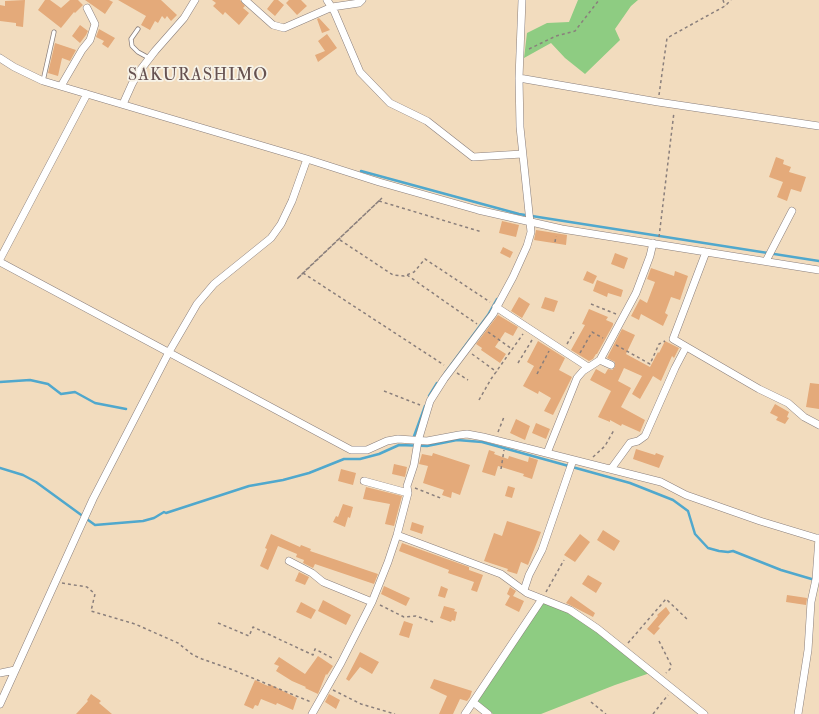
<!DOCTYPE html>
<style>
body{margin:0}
canvas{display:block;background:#f2dcbe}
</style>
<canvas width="819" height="714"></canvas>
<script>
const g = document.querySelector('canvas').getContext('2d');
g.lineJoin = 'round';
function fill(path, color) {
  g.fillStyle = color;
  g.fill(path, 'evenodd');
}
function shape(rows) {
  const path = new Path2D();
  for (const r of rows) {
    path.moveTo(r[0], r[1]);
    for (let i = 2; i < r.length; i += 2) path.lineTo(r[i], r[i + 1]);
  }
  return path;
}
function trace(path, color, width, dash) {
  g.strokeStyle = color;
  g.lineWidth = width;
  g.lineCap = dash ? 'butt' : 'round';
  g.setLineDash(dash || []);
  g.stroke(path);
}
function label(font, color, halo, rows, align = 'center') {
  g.font = font + ' "IM FELL Double Pica",serif';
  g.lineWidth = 3.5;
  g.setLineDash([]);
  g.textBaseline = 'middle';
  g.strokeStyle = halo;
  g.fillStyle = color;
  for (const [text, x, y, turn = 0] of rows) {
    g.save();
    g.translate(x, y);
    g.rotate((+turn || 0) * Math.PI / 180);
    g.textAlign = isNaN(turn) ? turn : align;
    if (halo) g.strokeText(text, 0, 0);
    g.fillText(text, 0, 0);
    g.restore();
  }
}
fill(shape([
 [578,0,638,0,631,6,615,29,620,40,585,74,565,58,551,43,524,58,527,33,547,23,569,22],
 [542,602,566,612,588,625,650,673,615,685,541,714,493,714,477,701]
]), '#8ecc82');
trace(shape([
 [361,171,519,214,819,261],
 [445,373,488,315,497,299],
 [0,382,30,380,48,384,61,394,75,392,95,403,126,409],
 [429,396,437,383],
 [413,439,425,406],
 [0,468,23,475,36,482,95,525,143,521,154,518,164,512,166,513,249,486,283,480,309,473,344,459,360,459,379,454,399,445,427,446,457,440,482,442,630,483,673,500,688,511,695,534,708,548,719,551,728,552,733,551,781,570,815,580]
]), '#50a8cd', 2.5);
fill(shape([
 [25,0,23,27,16,26,16,23,0,21,0,5,5,6,5,1],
 [45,0,50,0,61,8,70,0,78,0,83,5,75,13,74,12,61,28,38,10],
 [85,0,109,0,113,2,105,14],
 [118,0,161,0,177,15,171,21,167,16,165,19,162,16,158,23,155,21,150,30,141,25,146,16],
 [212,0,240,0,245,6,243,8,249,13,239,25,225,12,223,15,213,6,216,3],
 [274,0,278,0,284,5,275,16,267,9],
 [289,0,301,0,307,6,297,15,286,3],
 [319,18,330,30,322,33,317,19],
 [80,25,88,31,86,35,80,43,72,36],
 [99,29,115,38,108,48,102,44,104,41,96,37],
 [327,34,337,48,318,62,315,55,325,51,318,41],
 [55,43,76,50,70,61,62,58,58,76,48,73],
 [776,157,784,160,783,164,791,167,789,172,806,177,801,192,791,189,787,201,777,197,783,182,769,177],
 [502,221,519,225,516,237,499,233],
 [536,230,567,235,566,245,534,240],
 [503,247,513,252,510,258,500,253],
 [615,253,628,258,624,269,611,264],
 [651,268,674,276,675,271,688,276,680,300,671,297,665,313,668,315,663,326,641,314,639,320,631,316,640,299,647,303,655,282,647,279],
 [587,271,597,276,593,284,583,280],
 [597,280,623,290,621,297,608,293,607,297,593,291],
 [519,297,530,304,522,318,511,311],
 [545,297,558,301,554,312,541,308],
 [589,309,608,317,606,320,613,323,613,325,597,354,596,354,593,359,589,361,571,350,585,325,582,324],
 [498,315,518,327,513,336,505,332,495,347,506,354,500,363,481,350,482,348,476,344],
 [622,329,635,335,626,354,650,367,658,352,659,353,665,341,679,348,674,358,672,356,661,381,653,376,640,399,632,394,642,376,624,368,618,381,631,388,621,407,645,420,640,432,622,424,621,426,610,420,610,422,598,417,611,391,590,380,596,369,605,374,608,369,612,370,615,367,615,362,607,358],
 [538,341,565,358,559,370,572,377,553,415,544,411,551,398,539,391,538,394,523,386,534,366,527,362],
 [810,383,819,384,819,409,806,407],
 [775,404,789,412,787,417,789,418,785,424,776,420,778,417,770,413],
 [516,419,530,426,525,440,510,433],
 [536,423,550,429,546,439,532,433],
 [636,449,655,455,656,453,664,456,659,468,633,459],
 [489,450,495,452,494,454,508,459,509,456,528,462,529,457,538,460,532,479,523,476,524,474,498,466,495,476,482,472],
 [433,453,470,465,460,495,452,492,451,498,442,495,444,490,423,483,428,466,419,464,422,454,432,456],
 [394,464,407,467,405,477,392,474],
 [341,469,356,473,353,485,338,481],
 [508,486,515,488,512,498,505,496],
 [366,487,402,496,394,526,385,524,390,504,363,499],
 [343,504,353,507,350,518,348,517,345,527,333,522,336,516,338,517],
 [507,521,541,532,528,565,521,562,517,574,507,571,508,569,484,561,494,533,502,536],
 [412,522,424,526,422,534,410,530],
 [603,530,620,541,614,551,597,540],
 [271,534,300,547,301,545,311,549,310,551,378,574,374,584,315,564,313,568,303,563,304,560,296,557,297,554,278,546,268,570,260,566,267,549,265,548],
 [580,534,590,542,575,562,564,555],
 [402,543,469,567,469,570,483,575,477,592,471,590,474,582,448,573,449,570,399,551],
 [299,572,309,577,305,585,295,581],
 [588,575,602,583,596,593,582,584],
 [384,586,410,598,406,606,381,594],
 [441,586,448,589,445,598,438,596],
 [510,587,516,591,513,596,524,601,519,612,505,605,510,596,507,594],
 [787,595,807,598,806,605,786,602],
 [571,596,595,613,593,617,566,603],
 [323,600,351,615,346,625,318,611],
 [301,602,316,610,311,619,296,612],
 [444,606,455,609,454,611,457,612,455,621,452,620,451,622,440,618],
 [666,607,670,613,658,627,660,628,654,635,647,629,658,616,657,615],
 [404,621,413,624,409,638,399,635],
 [360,652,379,662,372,674,360,667,349,681,346,679],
 [318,656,333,666,327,675,326,674,318,694,305,688,306,687,292,681,276,671,279,666,274,664,279,657,305,674],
 [434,679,472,691,470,697,467,701,460,699,453,714,439,714,447,696,430,688],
 [255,680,268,686,269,684,297,698,293,710,277,703,276,705,261,699,258,706,255,705,253,709,244,705],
 [91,694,101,701,99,703,112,714,76,714,88,701,87,700],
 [329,694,340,700,336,709,325,702]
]), '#e4aa7a');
const service = shape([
 [138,29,131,39,132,46,138,52,149,58],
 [43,81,54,32]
]);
const minor = shape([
 [245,0,273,25,284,28,332,7,359,3,362,0],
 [327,0,334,11,360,72,390,103,427,121,473,157,522,154],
 [0,58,14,67,43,81,307,159,379,182,478,210,562,229,819,270],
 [519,78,658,102,819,126],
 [61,86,82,50,90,40,95,24,87,8],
 [123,104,132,84,138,73,155,51,184,18,195,0],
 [706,252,673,339,759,389,788,403,804,417,819,425],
 [0,259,87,94],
 [766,261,792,211],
 [0,262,351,450,367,450,387,441,398,439,427,441,459,435,467,434,483,437,661,482,686,495,760,521,819,539],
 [496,307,588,367],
 [600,360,636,293,650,256,653,243],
 [547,453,577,378,583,371,600,360,611,365],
 [611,469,630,443,638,441,645,436,675,368,686,347],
 [364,481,408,493],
 [397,535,501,574,527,593,570,610,598,629,704,714],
 [289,561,312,573,323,582,372,602],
 [524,590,529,575,542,550,573,460],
 [0,673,15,670],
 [473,702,488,714],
 [0,704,93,499,169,352,197,304,214,284,271,238,281,224,292,201,307,159],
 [312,714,341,663,372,602,388,562,397,535,408,493,407,486,414,465,418,441,430,401,444,379,493,314,513,277,527,246,531,232,520,127,519,78,522,0],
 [465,714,542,599],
 [798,714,808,650,811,602,816,579,819,538]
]);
trace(service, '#8a7f7c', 5);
trace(minor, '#8a7f7c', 8);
trace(shape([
 [723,0,725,6],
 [529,49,556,36,575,31,599,0],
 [659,95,667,38,725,6,731,0],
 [382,198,306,270,297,279,382,198],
 [379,201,482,232],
 [659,237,674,112],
 [340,240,393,275,404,276,414,272,425,259,490,302],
 [555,242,556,236],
 [303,273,444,365],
 [407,275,477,324],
 [591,304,616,314],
 [488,332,512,349],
 [567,344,574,332],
 [616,345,650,364,659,344,665,341],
 [580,353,592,332,603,338],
 [472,354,497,372],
 [518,363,532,340],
 [457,373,468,380],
 [537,374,549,351],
 [384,391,420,405],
 [479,400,491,379,523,334],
 [498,432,504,417],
 [593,457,605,446,614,430],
 [501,469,504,450],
 [415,488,443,499],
 [62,583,87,587,95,594,91,611,135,624,178,643,193,655,202,659,233,670,311,702],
 [546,592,564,560],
 [380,605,404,617,416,616,433,622],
 [218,623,249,636,253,627,313,655,315,649,334,659],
 [659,641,671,665,670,669,666,673],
 [628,643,666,599,688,620],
 [333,690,361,704,395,714],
 [591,702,606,714],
 [653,714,668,695]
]), '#8a7f7c', 1.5, [3, 3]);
trace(service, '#fff', 3.5);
trace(minor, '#fff', 7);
g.letterSpacing = '1px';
label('17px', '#665251', '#f7f3e8', [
 ["SAKURASHIMO",198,76]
]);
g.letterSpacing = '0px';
</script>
